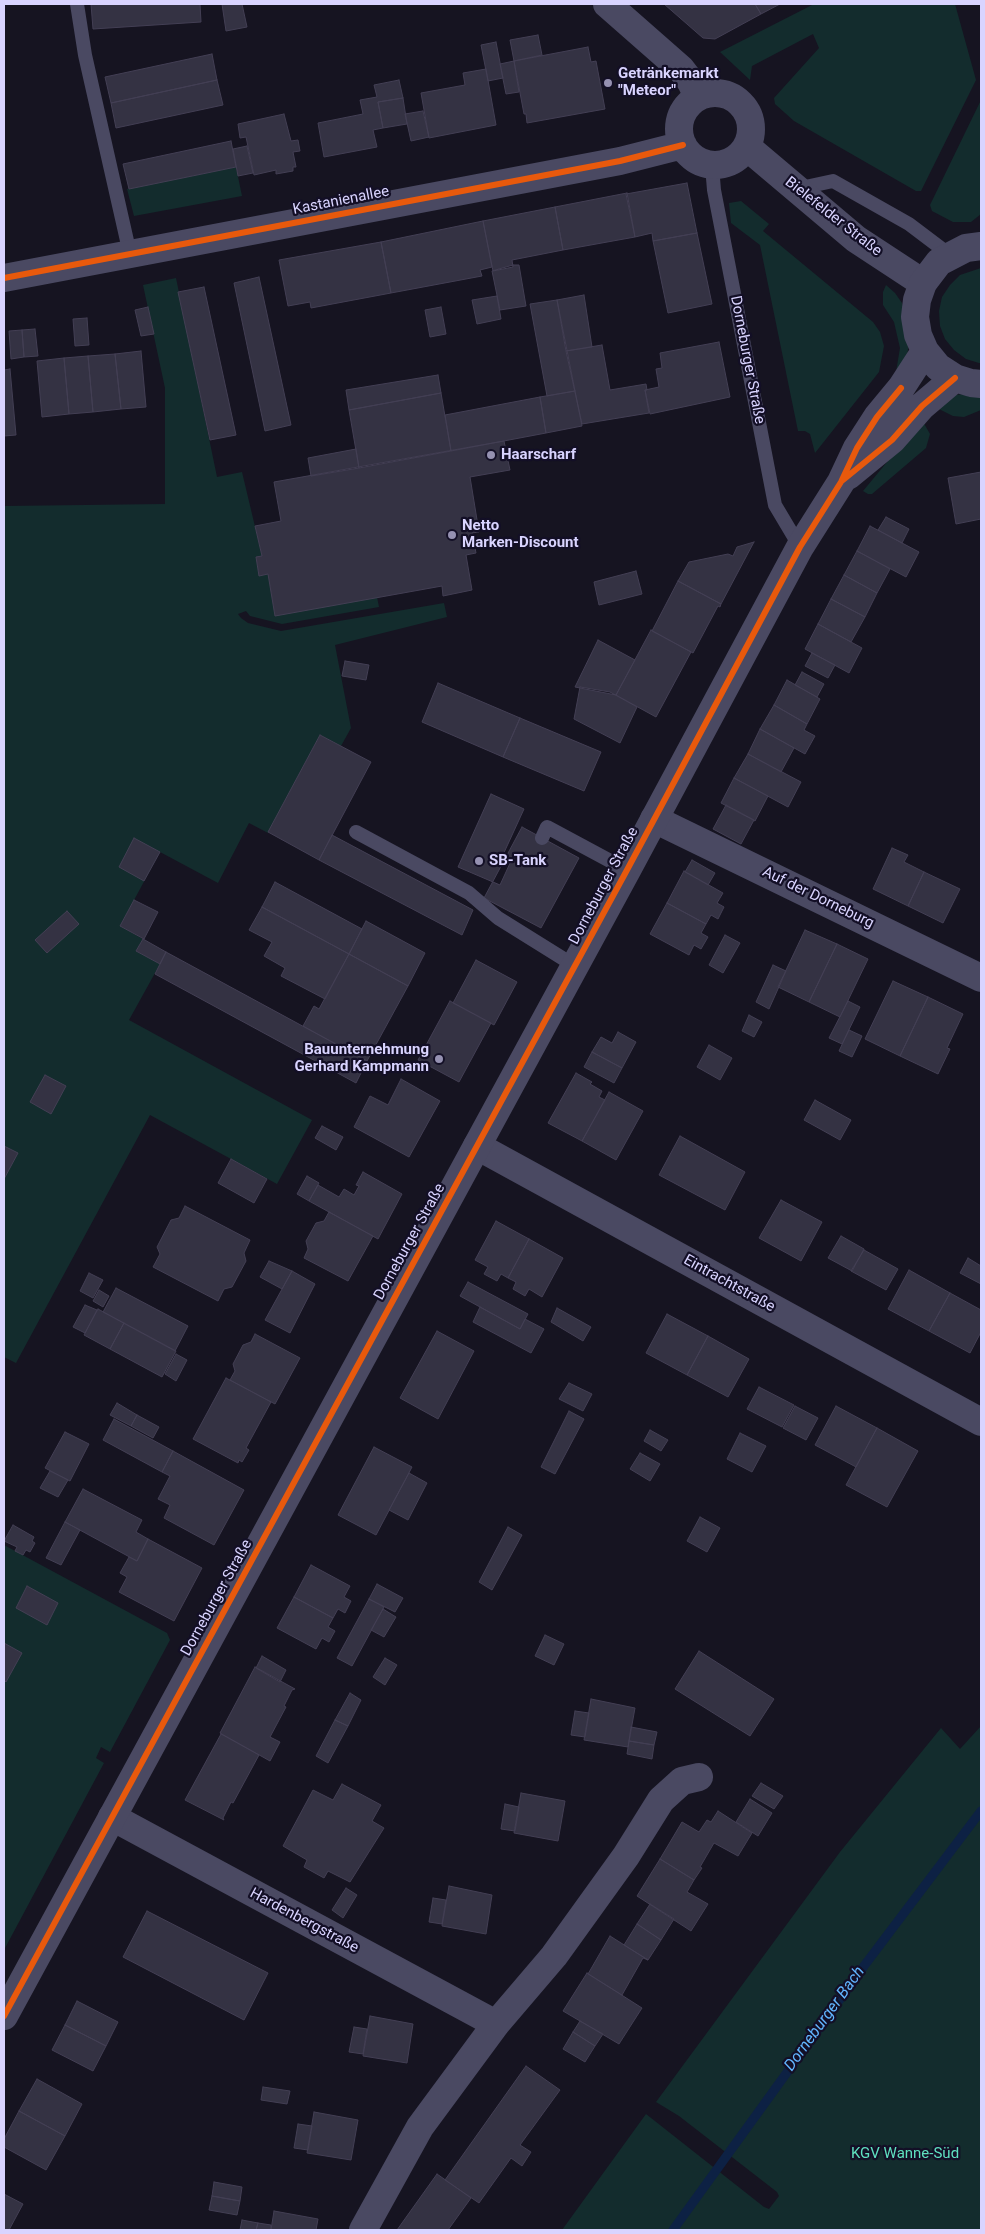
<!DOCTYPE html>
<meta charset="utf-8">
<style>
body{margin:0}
#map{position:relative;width:985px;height:2234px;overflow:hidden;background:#161421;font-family:Roboto,sans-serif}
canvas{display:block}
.frame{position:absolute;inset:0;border:5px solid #d9d4ff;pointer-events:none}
</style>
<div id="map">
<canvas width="985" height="2234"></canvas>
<div class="frame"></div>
</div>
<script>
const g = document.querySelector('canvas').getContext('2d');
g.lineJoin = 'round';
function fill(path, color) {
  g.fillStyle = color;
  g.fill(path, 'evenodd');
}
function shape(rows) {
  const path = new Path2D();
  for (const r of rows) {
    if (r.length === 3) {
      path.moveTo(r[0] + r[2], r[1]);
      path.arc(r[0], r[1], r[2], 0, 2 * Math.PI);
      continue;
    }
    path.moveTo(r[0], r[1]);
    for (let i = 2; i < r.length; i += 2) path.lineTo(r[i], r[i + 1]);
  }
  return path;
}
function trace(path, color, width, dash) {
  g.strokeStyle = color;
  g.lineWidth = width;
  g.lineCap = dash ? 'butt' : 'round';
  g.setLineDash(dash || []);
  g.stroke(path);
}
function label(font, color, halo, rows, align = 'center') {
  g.font = font + ' Roboto,sans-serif';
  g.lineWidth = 4.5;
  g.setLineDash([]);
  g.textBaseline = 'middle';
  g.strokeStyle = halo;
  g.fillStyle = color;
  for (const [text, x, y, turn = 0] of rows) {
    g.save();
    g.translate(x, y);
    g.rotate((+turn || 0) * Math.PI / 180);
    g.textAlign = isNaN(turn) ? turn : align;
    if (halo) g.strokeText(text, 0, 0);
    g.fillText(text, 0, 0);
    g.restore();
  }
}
fill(shape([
 [814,4,955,4,976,80,921,191,916,191,794,121,775,104,774,98,819,48,813,34,752,66,750,80,720,52],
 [981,100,981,214,971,222,953,222,932,211,930,205],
 [236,167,242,196,134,216,127,189],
 [741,201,769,224,763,231,873,322,880,332,884,346,879,372,815,453,810,434,805,431,798,431,760,245,731,223,729,203],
 [981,268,981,363,979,363,966,359,954,350,945,339,940,326,939,311,942,297,950,285,960,275],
 [176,278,217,477,242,472,262,556,256,557,259,575,268,574,275,615,377,597,379,607,282,624,250,616,246,611,238,614,241,618,248,623,281,631,444,603,447,617,335,645,351,728,341,746,320,735,268,833,249,823,218,883,160,852,120,926,143,939,136,951,160,964,129,1020,312,1120,277,1184,150,1115,16,1363,4,1357,4,506,165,504,165,388,143,285],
 [886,285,895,293,902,303,906,315,909,338,907,360,896,372,900,348,894,322,883,305,883,292],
 [964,394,981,394,981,410,964,417,953,416,935,407,955,395],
 [922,420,930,434,926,448,872,494,868,494,863,491],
 [4,1545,167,1633,170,1640,110,1752,101,1747,96,1758,104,1763,4,1950],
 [981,1726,981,2230,562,2230,646,2114,764,2207,769,2209,779,2196,777,2192,679,2116,656,2102,840,1852,941,1728,960,1749]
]), '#132c2d');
trace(shape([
 [673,2230,864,1966,981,1811]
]), '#0d2144', 9);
const building = shape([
 [91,4,200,4,201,22,93,29,91,4],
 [222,4,242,4,247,27,226,31,222,4],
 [664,4,755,4,761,14,715,39,703,38,664,4],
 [755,4,780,4,761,14,755,4],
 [538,35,542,55,514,61,510,40,538,35],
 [496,42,503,78,488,81,481,45,496,42],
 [588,47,591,62,596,61,605,109,527,123,526,114,524,114,514,61,588,47],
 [212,54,217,80,111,103,105,77,212,54],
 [514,61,519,92,506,94,500,64,514,61],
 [486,69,496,125,429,138,421,93,465,85,463,73,486,69],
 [217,80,223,105,116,128,111,103,217,80],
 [399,80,403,98,378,102,383,128,373,130,377,147,324,157,318,123,363,114,360,100,377,97,374,85,399,80],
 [403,98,407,124,383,128,378,102,403,98],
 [423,111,429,137,411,141,405,114,423,111],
 [284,114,291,141,298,140,300,151,293,152,296,167,293,167,293,171,276,174,276,170,254,175,246,137,240,138,238,124,284,114],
 [231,141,236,167,129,189,123,164,231,141],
 [247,146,253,173,238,176,233,149,247,146],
 [687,183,697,233,653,241,652,233,635,237,626,194,687,183],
 [627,193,635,237,563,250,555,207,627,193],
 [555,207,563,250,512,260,513,267,493,271,483,221,555,207],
 [483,221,492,267,480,270,482,276,391,293,381,242,483,221],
 [697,233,712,304,668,313,653,241,697,233],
 [381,242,391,293,311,308,310,302,288,306,279,260,381,242],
 [513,265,519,265,526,306,500,310,492,271,513,265],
 [259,277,291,425,265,431,234,283,259,277],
 [204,287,236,435,210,440,178,292,204,287],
 [584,295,592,347,566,351,557,300,584,295],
 [497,296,501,319,477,324,472,300,497,296],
 [557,300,575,391,547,396,530,304,557,300],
 [148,307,154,334,141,336,135,310,148,307],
 [441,307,446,334,430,337,425,310,441,307],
 [87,318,89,345,75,346,73,319,87,318],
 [35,329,38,356,24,357,22,330,35,329],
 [22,330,24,357,11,359,9,331,22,330],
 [719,342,730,397,650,414,645,390,659,387,656,369,662,368,660,353,719,342],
 [602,345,610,390,646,384,647,390,645,390,649,413,582,424,566,351,602,345],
 [141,351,146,407,121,409,115,354,141,351],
 [115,354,121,409,93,412,88,356,115,354],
 [88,356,93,412,69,414,64,358,88,356],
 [64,358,69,414,42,417,37,361,64,358],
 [10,369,16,435,4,436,4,370,10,369],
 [438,375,441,393,349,410,346,390,438,375],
 [575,391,582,426,546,433,540,397,575,391],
 [441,393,451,451,359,468,349,410,441,393],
 [540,397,546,433,451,451,445,415,540,397],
 [504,441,510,470,470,477,479,532,472,533,476,553,466,555,472,590,443,596,442,586,275,616,268,574,259,576,256,557,262,556,255,526,281,521,274,482,504,441],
 [356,449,359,468,311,476,308,458,356,449],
 [981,472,981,519,956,524,948,478,981,472],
 [886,517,909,529,902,543,878,530,886,517],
 [870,526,919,552,906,577,857,551,870,526],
 [754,542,721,604,678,581,689,562,728,554,733,556,737,547,754,542],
 [857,551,890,569,877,593,844,575,857,551],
 [636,571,642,594,599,605,594,582,636,571],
 [844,575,877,593,865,617,831,599,844,575],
 [678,581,721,604,720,607,718,606,693,653,652,631,678,581],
 [831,599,865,617,851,642,818,624,831,599],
 [818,624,862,648,849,673,805,649,818,624],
 [651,630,691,652,656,717,616,695,651,630],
 [598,640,635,660,616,695,575,687,598,640],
 [812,653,835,665,828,678,805,666,812,653],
 [345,661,369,665,366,680,342,676,345,661],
 [802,672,824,684,817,697,795,685,802,672],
 [787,680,820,699,807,724,774,705,787,680],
 [438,683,520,718,503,757,422,722,438,683],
 [580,687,610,692,637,707,620,743,574,719,580,687],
 [774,705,807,724,804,730,815,736,805,754,760,729,774,705],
 [520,718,601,752,584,791,503,757,520,718],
 [760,729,794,748,781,772,748,754,760,729],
 [320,735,371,762,319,860,268,832,320,735],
 [748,754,801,782,788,807,734,778,748,754],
 [734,778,768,796,755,821,721,803,734,778],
 [491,794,524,809,502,857,511,861,500,885,458,867,491,794],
 [726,805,754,820,741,844,713,829,726,805],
 [522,827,579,858,541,928,484,898,522,827],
 [332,835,473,910,462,935,319,860,332,835],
 [134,838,160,852,144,881,119,867,134,838],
 [892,848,908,855,904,862,924,872,908,906,873,889,892,848],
 [692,860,715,873,708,885,685,872,692,860],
 [684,871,723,893,717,903,724,907,718,919,711,915,706,924,667,903,684,871],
 [924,872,960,889,943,923,908,906,924,872],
 [275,882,362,929,349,954,262,907,275,882],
 [134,900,158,912,144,939,120,926,134,900],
 [667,903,706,924,701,933,708,937,701,949,694,945,689,955,650,934,667,903],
 [262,907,349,954,325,999,281,976,285,968,264,956,272,942,249,930,262,907],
 [67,911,79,924,47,953,35,940,67,911],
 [366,921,425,953,408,986,349,954,366,921],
 [805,930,837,944,809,1002,778,987,805,930],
 [725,935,740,943,723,973,709,965,725,935],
 [143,939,166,952,160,964,136,951,143,939],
 [837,944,868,959,840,1017,809,1002,837,944],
 [166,952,367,1061,356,1083,155,974,166,952],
 [349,954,408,986,367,1061,303,1026,314,1006,319,1009,349,954],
 [476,960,517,982,494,1025,453,1003,476,960],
 [773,965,786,971,769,1009,756,1002,773,965],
 [893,981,928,997,900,1056,865,1039,893,981],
 [928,997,963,1014,947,1048,950,1049,938,1074,900,1056,928,997],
 [450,1001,491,1023,459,1082,418,1060,450,1001],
 [848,1001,860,1007,842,1044,829,1038,848,1001],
 [749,1015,762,1022,754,1037,742,1031,749,1015],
 [849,1030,862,1036,852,1057,839,1051,849,1030],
 [618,1032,636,1042,622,1068,592,1052,601,1037,612,1043,618,1032],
 [709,1045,732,1058,720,1080,697,1067,709,1045],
 [592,1052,622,1068,614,1083,584,1067,592,1052],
 [576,1073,592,1082,590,1084,602,1091,599,1097,605,1100,582,1141,548,1123,576,1073],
 [45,1075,66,1086,51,1114,30,1102,45,1075],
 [401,1079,440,1101,409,1157,354,1127,370,1096,388,1105,401,1079],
 [609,1092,643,1111,616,1160,582,1141,609,1092],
 [815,1100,851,1120,840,1140,804,1120,815,1100],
 [322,1126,343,1137,336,1150,315,1138,322,1126],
 [680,1136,745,1172,725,1210,659,1175,680,1136],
 [4,1146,18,1153,4,1179,4,1146],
 [231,1159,267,1179,254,1203,218,1183,231,1159],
 [363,1172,402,1194,378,1239,309,1201,318,1185,339,1197,344,1189,354,1195,359,1186,356,1185,363,1172],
 [307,1176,319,1183,309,1201,297,1194,307,1176],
 [781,1200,822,1222,801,1261,759,1238,781,1200],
 [185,1206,250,1240,244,1253,246,1261,232,1287,224,1289,218,1301,153,1267,160,1254,157,1247,171,1220,179,1218,185,1206],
 [329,1212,373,1236,348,1281,304,1258,308,1249,306,1241,316,1223,324,1221,329,1212],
 [496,1221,529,1239,508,1278,501,1274,497,1281,484,1274,488,1267,475,1260,496,1221],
 [841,1236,864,1249,852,1271,828,1258,841,1236],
 [529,1239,563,1258,542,1297,529,1289,525,1296,513,1289,516,1282,508,1278,529,1239],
 [864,1250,898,1269,886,1290,851,1271,864,1250],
 [968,1258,981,1266,981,1284,960,1273,968,1258],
 [269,1261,292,1271,282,1289,260,1277,269,1261],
 [909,1270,950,1293,929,1331,888,1309,909,1270],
 [292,1271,315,1284,290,1333,265,1320,292,1271],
 [89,1273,103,1280,93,1298,80,1291,89,1273],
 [468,1282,528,1314,520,1329,460,1296,468,1282],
 [116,1288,188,1326,175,1351,103,1312,116,1288],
 [99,1290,109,1296,103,1307,93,1301,99,1290],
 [950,1293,981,1310,981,1332,970,1353,929,1331,950,1293],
 [85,1305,97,1310,85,1333,73,1327,85,1305],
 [480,1307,520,1329,525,1319,544,1329,531,1353,473,1322,480,1307],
 [557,1308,591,1327,583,1341,551,1322,557,1308],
 [98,1309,124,1323,110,1349,84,1335,98,1309],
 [667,1314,708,1336,687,1375,646,1353,667,1314],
 [124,1323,176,1351,162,1377,110,1349,124,1323],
 [437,1331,474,1351,438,1419,400,1398,437,1331],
 [255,1334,300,1358,275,1404,230,1380,235,1371,233,1364,243,1345,251,1342,255,1334],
 [708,1336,749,1359,728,1397,687,1375,708,1336],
 [176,1354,187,1360,176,1381,165,1374,176,1354],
 [226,1378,271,1402,246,1448,249,1450,242,1462,239,1460,238,1463,193,1439,226,1378],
 [569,1383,592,1394,583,1411,559,1399,569,1383],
 [759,1387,794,1405,782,1427,747,1409,759,1387],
 [117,1403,137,1415,131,1426,110,1415,117,1403],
 [795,1406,818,1418,806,1440,783,1428,795,1406],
 [836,1406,877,1428,856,1467,815,1445,836,1406],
 [569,1411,584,1419,555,1474,541,1467,569,1411],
 [137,1415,159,1427,153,1438,131,1426,137,1415],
 [114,1419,173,1451,162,1472,103,1440,114,1419],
 [877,1428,918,1451,887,1507,846,1485,877,1428],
 [650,1430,668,1440,661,1451,644,1441,650,1430],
 [65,1432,89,1444,70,1481,45,1468,65,1432],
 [740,1433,766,1446,752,1472,727,1459,740,1433],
 [374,1447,412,1467,376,1535,338,1515,374,1447],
 [173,1451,244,1490,214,1545,164,1518,170,1505,158,1499,170,1476,162,1472,173,1451],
 [640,1453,660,1464,650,1481,630,1469,640,1453],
 [50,1471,68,1480,58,1497,40,1488,50,1471],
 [409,1473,427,1483,408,1520,389,1510,409,1473],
 [83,1489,142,1520,136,1532,148,1539,137,1561,65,1522,83,1489],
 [700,1517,720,1528,707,1552,687,1541,700,1517],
 [65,1522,80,1530,61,1565,46,1558,65,1522],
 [13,1525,34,1537,32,1541,35,1543,30,1552,26,1550,23,1555,15,1551,17,1547,4,1541,13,1525],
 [508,1527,522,1535,492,1590,479,1582,508,1527],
 [148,1539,202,1568,174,1621,119,1592,127,1577,120,1573,129,1557,137,1561,148,1539],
 [311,1565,350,1586,344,1597,351,1601,345,1613,338,1609,333,1618,294,1597,311,1565],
 [377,1584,403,1598,395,1612,369,1599,377,1584],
 [27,1586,58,1603,47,1625,16,1608,27,1586],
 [294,1597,333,1618,328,1627,335,1631,329,1642,322,1638,316,1649,277,1628,294,1597],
 [369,1599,384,1607,352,1666,337,1658,369,1599],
 [383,1609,396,1617,384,1637,371,1630,383,1609],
 [545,1635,564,1644,554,1665,535,1656,545,1635],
 [4,1643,22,1653,6,1682,4,1680,4,1643],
 [699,1651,774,1699,750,1736,675,1689,699,1651],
 [262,1656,286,1670,280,1682,256,1668,262,1656],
 [385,1658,397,1665,385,1685,373,1677,385,1658],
 [255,1667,295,1689,292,1690,284,1706,286,1707,270,1737,280,1742,270,1761,220,1733,255,1667],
 [350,1693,361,1700,348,1726,335,1720,350,1693],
 [591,1699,635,1708,628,1747,584,1740,591,1699],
 [575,1711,589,1713,585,1737,571,1735,575,1711],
 [335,1720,348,1726,328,1763,316,1756,335,1720],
 [631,1727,657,1732,654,1745,629,1741,631,1727],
 [221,1734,259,1755,233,1803,231,1802,223,1818,224,1820,185,1800,221,1734],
 [629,1741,654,1745,652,1759,627,1754,629,1741],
 [761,1783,783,1796,774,1809,752,1796,761,1783],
 [342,1784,381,1805,372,1821,384,1828,350,1882,328,1871,324,1878,304,1867,307,1860,283,1846,313,1790,333,1800,342,1784],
 [521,1793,565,1801,558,1841,514,1833,521,1793],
 [750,1799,772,1813,758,1836,736,1822,750,1799],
 [505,1804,519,1807,515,1831,501,1829,505,1804],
 [718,1811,752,1833,738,1856,714,1843,700,1867,702,1868,694,1880,660,1859,682,1822,699,1832,707,1820,711,1822,718,1811],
 [660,1859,694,1880,687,1892,708,1904,691,1931,637,1896,660,1859],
 [449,1886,492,1895,486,1934,442,1926,449,1886],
 [346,1888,357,1895,343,1918,332,1910,346,1888],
 [433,1898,446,1900,442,1924,429,1922,433,1898],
 [650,1904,674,1919,661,1940,637,1924,650,1904],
 [147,1911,268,1973,244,2020,123,1957,147,1911],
 [637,1924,661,1940,648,1960,624,1945,637,1924],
 [610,1936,648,1960,643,1958,622,1995,588,1974,610,1936],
 [587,1973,642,2008,619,2044,563,2011,587,1973],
 [77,2001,118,2022,106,2046,65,2025,77,2001],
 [370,2016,413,2024,407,2063,363,2056,370,2016],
 [580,2021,603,2034,595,2046,573,2032,580,2021],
 [65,2025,106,2046,93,2071,52,2050,65,2025],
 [354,2027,367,2029,363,2054,349,2052,354,2027],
 [573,2032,595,2046,585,2062,563,2049,573,2032],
 [526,2066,560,2090,520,2145,531,2152,522,2166,511,2158,479,2203,445,2180,526,2066],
 [37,2079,82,2104,65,2136,19,2111,37,2079],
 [263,2087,290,2091,287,2104,261,2100,263,2087],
 [19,2111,65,2136,46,2170,4,2147,4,2139,19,2111],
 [314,2112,358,2120,351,2160,307,2153,314,2112],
 [298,2124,312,2126,308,2150,294,2148,298,2124],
 [437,2174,471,2198,448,2230,397,2230,437,2174],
 [214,2182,242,2187,240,2201,212,2196,214,2182],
 [4,2194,23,2204,9,2230,4,2230,4,2194],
 [212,2196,240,2201,237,2215,209,2210,212,2196],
 [274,2211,318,2219,316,2230,271,2230,274,2211],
 [242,2220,258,2223,256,2230,240,2230,242,2220],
 [258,2223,271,2225,271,2230,256,2230,258,2223]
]);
fill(building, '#343243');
trace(building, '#433f54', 1);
trace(shape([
 [77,4,85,55,130,254],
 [712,166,714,190,775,505,800,547],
 [796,189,833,181,909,224,950,255],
 [356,832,469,893,498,918,575,966],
 [542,838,547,827,627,870]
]), '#4a4962', 14);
trace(shape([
 [607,4,681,69,691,82,698,97],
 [715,129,36],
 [747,147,856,239,923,283],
 [4,278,620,161,683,145],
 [654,819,981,978],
 [477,1146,981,1422],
 [112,1817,496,2024],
 [363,2230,420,2127,496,2024,554,1956,626,1856,661,1800,682,1781,699,1777]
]), '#4a4962', 28);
trace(shape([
 [981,246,966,248,939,262,923,283,917,300,915,317,918,335,925,351,938,367,955,378,971,383,981,384],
 [848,476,892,440,922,406,955,378],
 [4,2016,627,870,800,547,841,482,857,448,877,417,901,388,925,351]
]), '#4a4962', 28);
trace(shape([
 [4,278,620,161,683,145],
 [843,480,892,440,922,406,955,378],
 [4,2016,627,870,800,547,841,482,857,448,877,417,901,388]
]), '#e8590c', 6);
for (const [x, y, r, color] of [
 [608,83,5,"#9591b1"],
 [491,455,5,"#9591b1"],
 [452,535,5,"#9591b1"],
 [479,861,5,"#9591b1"],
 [439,1059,5,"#9591b1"]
]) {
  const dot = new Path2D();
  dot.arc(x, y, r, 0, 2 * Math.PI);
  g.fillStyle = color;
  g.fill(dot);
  trace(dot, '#130f26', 2);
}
label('bold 15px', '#d9d4ff', '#130f26', [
 ["Getränkemarkt",618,74],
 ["\"Meteor\"",618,91],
 ["Haarscharf",501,455],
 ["Netto",462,526],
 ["Marken-Discount",462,543],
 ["SB-Tank",489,861],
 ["Bauunternehmung",429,1050,"right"],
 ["Gerhard Kampmann",429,1067,"right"]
], 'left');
label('15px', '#d9d4ff', '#130f26', [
 ["Kastanienallee",341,201,-11],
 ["Bielefelder Straße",833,217,38],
 ["Dorneburger Straße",747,360,79],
 ["Dorneburger Straße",604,886,-62],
 ["Auf der Dorneburg",818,898,26],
 ["Dorneburger Straße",410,1242,-61],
 ["Eintrachtstraße",729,1284,29],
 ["Dorneburger Straße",217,1598,-61],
 ["Hardenbergstraße",304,1921,28]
]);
label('15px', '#5fe0c0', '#130f26', [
 ["KGV Wanne-Süd",905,2154]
]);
label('italic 16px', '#62b6ff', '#130f26', [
 ["Dorneburger Bach",825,2019,-54]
]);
</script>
